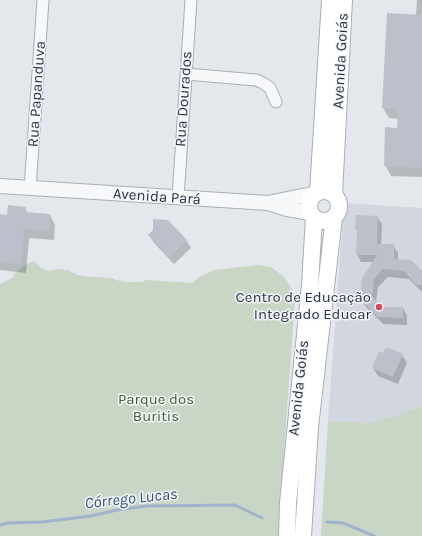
<!DOCTYPE html>
<meta charset="utf-8">
<style>
body{margin:0}
canvas{display:block;background:#e4e7ec}
</style>
<canvas width="422" height="536"></canvas>
<script>
const g = document.querySelector('canvas').getContext('2d');
g.lineJoin = 'round';
function fill(path, color) {
  g.fillStyle = color;
  g.fill(path, 'evenodd');
}
function shape(rows) {
  const path = new Path2D();
  for (const r of rows) {
    if (r.length === 3) {
      path.moveTo(r[0] + r[2], r[1]);
      path.arc(r[0], r[1], r[2], 0, 2 * Math.PI);
      continue;
    }
    path.moveTo(r[0], r[1]);
    for (let i = 2; i < r.length; i += 2) path.lineTo(r[i], r[i + 1]);
  }
  return path;
}
function trace(path, color, width, dash) {
  g.strokeStyle = color;
  g.lineWidth = width;
  g.lineCap = dash ? 'butt' : 'round';
  g.setLineDash(dash || []);
  g.stroke(path);
}
function label(font, color, halo, rows, align = 'center') {
  g.font = font + ' Karla,sans-serif';
  g.lineWidth = 3;
  g.setLineDash([]);
  g.textBaseline = 'middle';
  g.strokeStyle = halo;
  g.fillStyle = color;
  for (const [text, x, y, turn = 0] of rows) {
    g.save();
    g.translate(x, y);
    g.rotate((+turn || 0) * Math.PI / 180);
    g.textAlign = isNaN(turn) ? turn : align;
    if (halo) g.strokeText(text, 0, 0);
    g.fillText(text, 0, 0);
    g.restore();
  }
}
fill(shape([
 [344,203,422,208,422,406,372,423,328,421]
]), '#d2d6de');
fill(shape([
 [34,261,40,267,49,271,57,269,68,270,77,275,93,277,112,278,116,280,126,282,142,282,146,280,192,283,199,277,215,270,258,265,271,267,284,277,292,289,295,297,278,536,0,536,0,284,12,278,16,272,27,264],
 [422,406,422,536,321,536,328,421,372,423]
]), '#c9d6c5');
fill(shape([
 [417,0,422,0,422,177,391,176,385,165,398,129,399,119,389,118,383,108,416,16],
 [25,208,28,213,50,215,55,225,54,240,29,238,26,273,0,270,0,215,8,216],
 [377,217,382,224,381,245,393,245,398,253,398,260,422,272,422,292,409,279,388,277,378,287,376,302,382,308,403,308,407,316,407,325,383,324,366,307,361,299,374,262,361,262,357,254,358,232,356,230],
 [149,235,186,240,191,248,174,264,154,243],
 [402,355,407,363,398,384,378,376,373,368]
]), '#0003');
trace(shape([
 [327,522,343,523,374,536],
 [0,525,7,523,42,522,91,516,117,510,147,506,235,505,262,518]
]), '#9fb4cc', 3);
fill(shape([
 [387,13,422,15,422,168,384,166,385,127,397,128,398,109,382,108],
 [8,205,26,207,26,212,50,214,49,231,24,229,21,264,0,262,0,214,7,215],
 [356,215,378,216,377,244,394,244,394,259,411,260,422,271,422,285,416,285,404,271,383,269,374,279,372,296,382,307,403,307,403,318,378,317,360,299,362,278,377,255,356,255,357,230,355,230],
 [153,219,168,220,187,240,169,257,148,235,153,230],
 [386,347,403,354,393,377,372,368,379,351,383,353]
]), '#bbc0ca');
const minor = shape([
 [186,74,256,80,263,83,270,88,276,102],
 [30,189,43,0],
 [178,198,191,0]
]);
const tertiary = shape([
 [0,186,268,203,297,197,313,194],
 [268,203,287,209,310,213]
]);
const secondary = shape([
 [324,206,15],
 [318,192,330,0],
 [334,194,344,0],
 [287,536,288,503,310,285,314,217],
 [303,536,310,427,334,217]
]);
trace(minor, '#a9aeb7', 13);
trace(tertiary, '#a9aeb7', 16);
trace(secondary, '#a9aeb7', 18);
trace(minor, '#f7f8fa', 11);
trace(tertiary, '#f7f8fa', 14);
trace(secondary, '#fff', 16);
for (const [x, y, r, color] of [
 [379,307,4,"#d1495b"]
]) {
  const dot = new Path2D();
  dot.arc(x, y, r, 0, 2 * Math.PI);
  g.fillStyle = color;
  g.fill(dot);
  trace(dot, '#f4f6f9', 1.5);
}
label('15px', '#2b3445', '#f4f6f9', [
 ["Avenida Goiás",341,61,-87],
 ["Rua Papanduva",37,94,-86],
 ["Rua Dourados",184,99,-86],
 ["Avenida Pará",157,197,4],
 ["Avenida Goiás",299,388,-84]
]);
label('15px', '#2b3445', '#f4f6f9', [
 ["Centro de Educação",371,298],
 ["Integrado Educar",371,315]
], 'right');
label('15px', '#3f6138', '#f4f6f9', [
 ["Parque dos",156,400],
 ["Buritis",156,417]
]);
label('italic 16px', '#34527a', '#f4f6f9', [
 ["Córrego Lucas",131,499,-6]
]);
</script>
